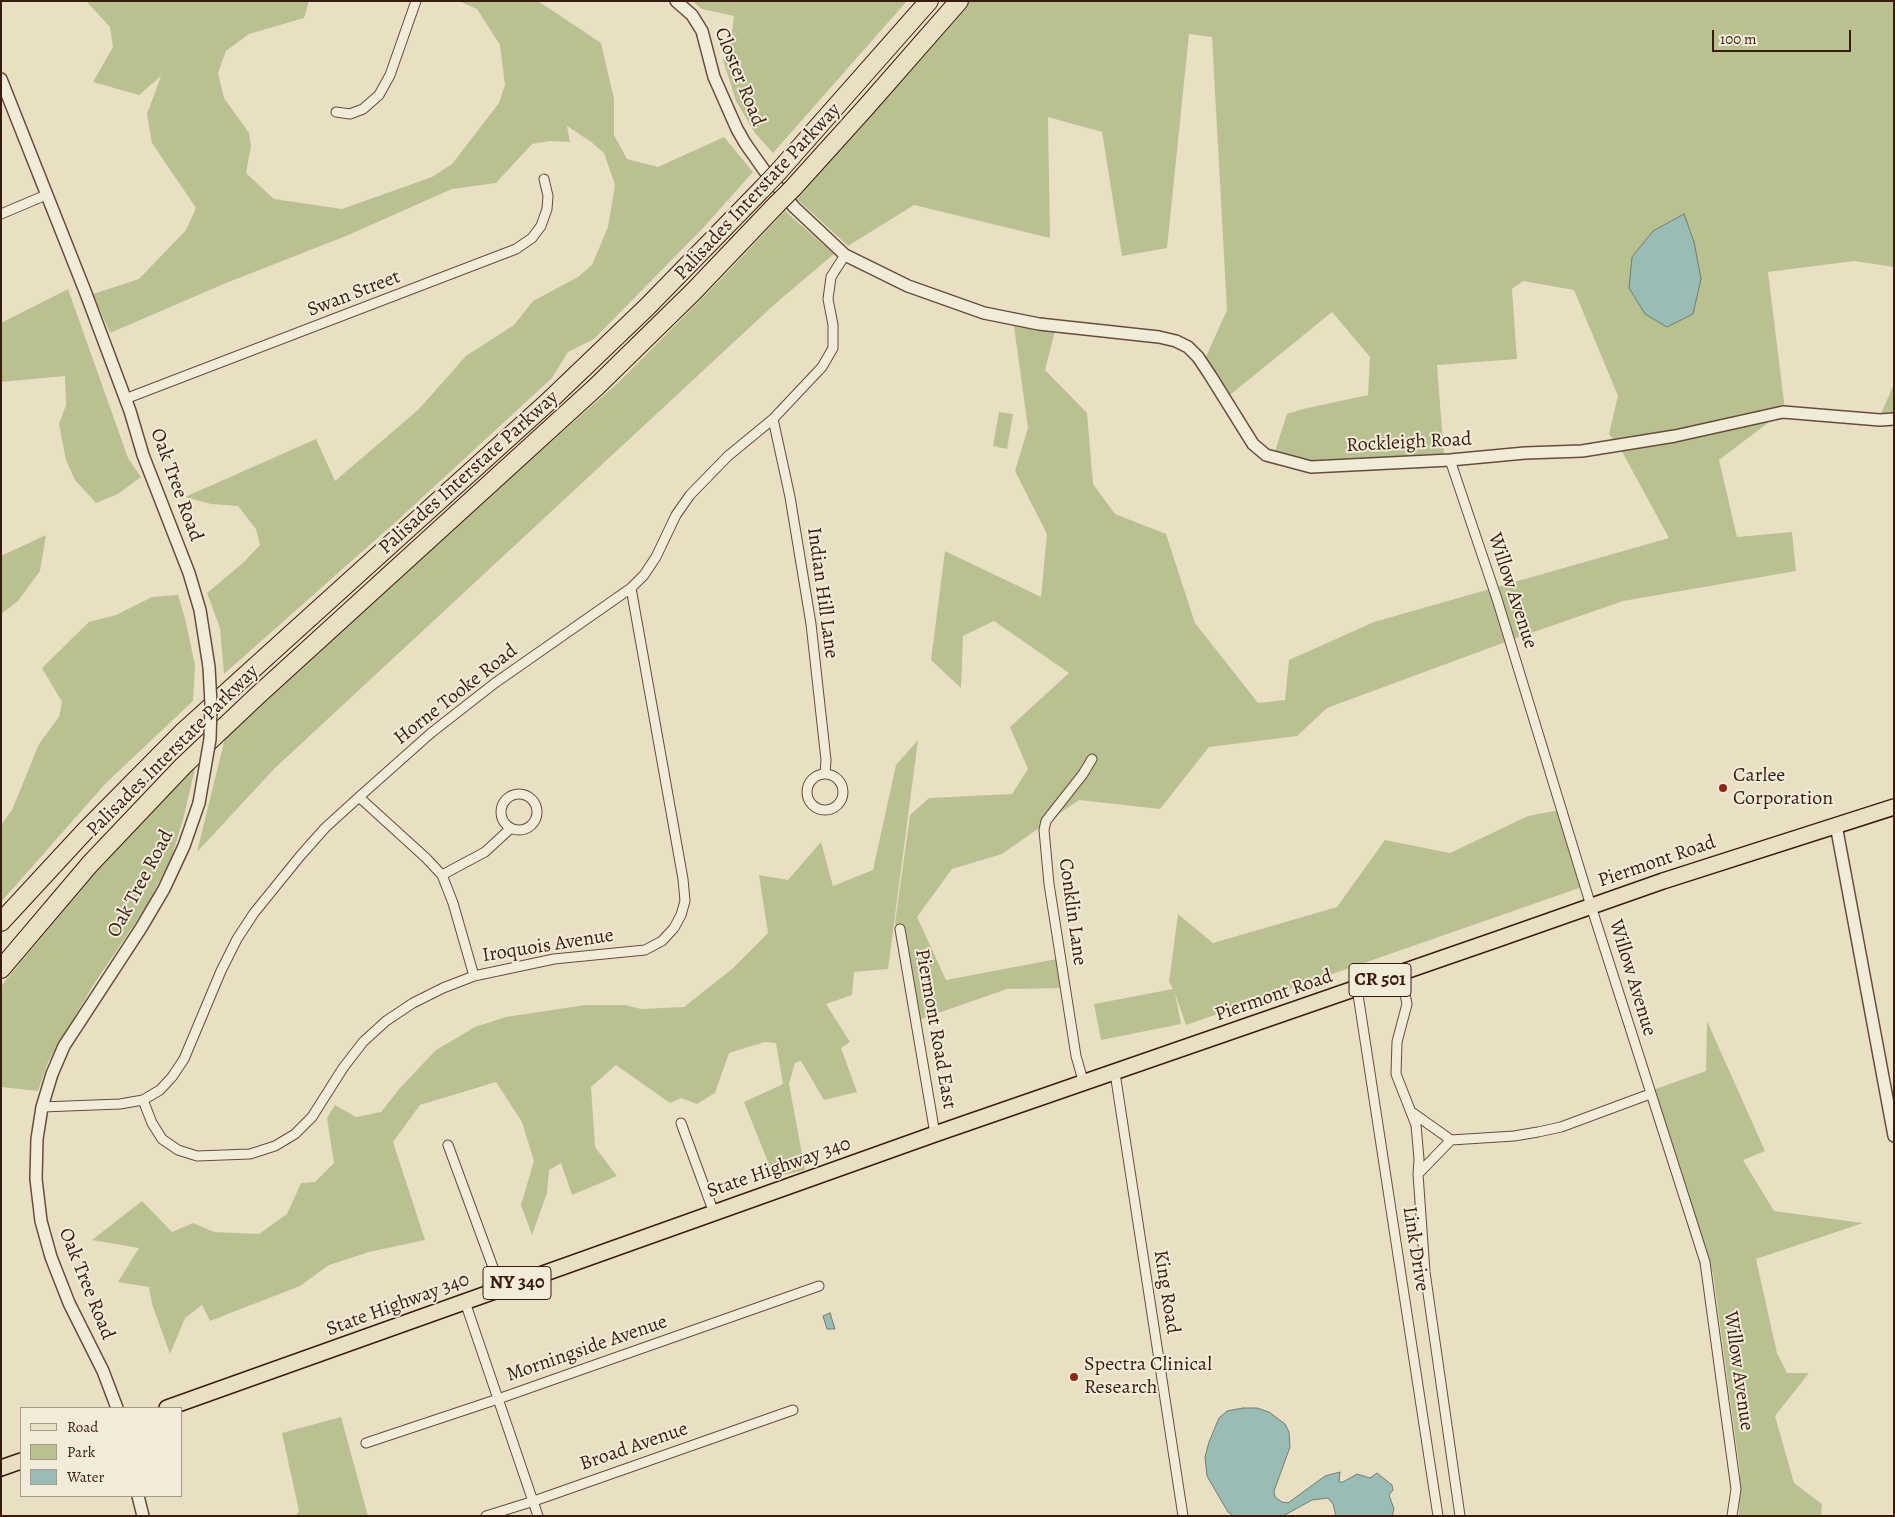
<!DOCTYPE html>
<style>
body{margin:0}
#map{position:relative;width:1895px;height:1517px;overflow:hidden;background:#e9e0c4;font-family:Alegreya,serif}
canvas{display:block}
.frame{position:absolute;inset:0;border:2px solid #3c1b0f;pointer-events:none}
.legend{position:absolute;left:20px;top:1407px;width:162px;height:90px;box-sizing:border-box;background:#f1ebd9;border:1px solid #a99888;margin:0;padding:6px 9px;list-style:none;font-size:15px;color:#3c1b0f}
.legend li{display:flex;align-items:center;gap:10px;height:25px}
.legend b{width:25px;border:1px solid #a99888}
.scale{position:absolute;left:1712px;top:30px;width:139px;height:22px;box-sizing:border-box;border:2px solid #3c1b0f;border-top:0;padding-left:6px;font-size:15px;line-height:18px;white-space:nowrap;color:#3c1b0f;-webkit-text-stroke:4px #f1ebd9;paint-order:stroke}
</style>
<div id="map">
<canvas width="1895" height="1517"></canvas>
<div class="frame"></div>
<ul class="legend">
<li><b style="height:6px;background:#e9e0c4"></b>Road</li>
<li><b style="height:14px;background:#bac191"></b>Park</li>
<li><b style="height:14px;background:#97bdb4"></b>Water</li>
</ul>
<div class="scale">100 m</div>
</div>
<script>
const g = document.querySelector('canvas').getContext('2d');
g.lineJoin = 'round';
function fill(path, color) {
  g.fillStyle = color;
  g.fill(path, 'evenodd');
}
function shape(rows) {
  const path = new Path2D();
  for (const r of rows) {
    if (r.length === 3) {
      path.moveTo(r[0] + r[2], r[1]);
      path.arc(r[0], r[1], r[2], 0, 2 * Math.PI);
      continue;
    }
    path.moveTo(r[0], r[1]);
    for (let i = 2; i < r.length; i += 2) path.lineTo(r[i], r[i + 1]);
  }
  return path;
}
function trace(path, color, width, dash) {
  g.strokeStyle = color;
  g.lineWidth = width;
  g.lineCap = dash ? 'butt' : 'round';
  g.setLineDash(dash || []);
  g.stroke(path);
}
function label(font, color, halo, rows, align = 'center') {
  g.font = font + ' Alegreya,serif';
  g.lineWidth = 4;
  g.setLineDash([]);
  g.textBaseline = 'middle';
  g.strokeStyle = halo;
  g.fillStyle = color;
  for (const [text, x, y, turn = 0] of rows) {
    g.save();
    g.translate(x, y);
    g.rotate((+turn || 0) * Math.PI / 180);
    g.textAlign = isNaN(turn) ? turn : align;
    if (halo) g.strokeText(text, 0, 0);
    g.fillText(text, 0, 0);
    g.restore();
  }
}
fill(shape([
 [86,1,309,1,304,18,249,34,226,51,218,73,224,98,249,133,251,146,246,173,274,199,342,209,432,177,452,164,499,103,505,85,500,45,477,9,459,1,538,1,601,43,614,99,614,135,627,159,658,167,724,137,753,172,703,228,594,339,568,352,552,378,399,519,224,674,220,628,207,593,244,562,260,545,256,529,238,506,211,504,185,497,316,439,335,481,418,410,466,356,514,325,533,301,578,277,592,265,608,227,615,185,604,153,590,141,567,126,570,142,550,141,532,144,496,183,452,189,346,236,226,283,110,333,93,294,139,279,186,230,196,208,152,143,147,114,161,76,139,95,93,82,113,47,110,27],
 [692,1,907,1,773,153,755,133,736,101,723,60,731,39,734,16,702,9],
 [969,1,1894,1,1894,267,1854,261,1768,272,1785,410,1719,460,1737,537,1792,532,1796,571,1623,601,1511,640,1327,708,1297,736,1209,747,1160,809,1079,800,1002,854,952,869,917,917,946,980,1062,958,1066,988,1007,989,918,1020,907,942,895,923,910,815,929,798,1012,794,1028,769,1010,727,1069,673,994,621,963,636,961,688,931,660,945,551,1041,597,1047,534,1015,471,1028,428,1013,319,1056,327,1045,370,1087,413,1093,484,1115,514,1166,534,1195,623,1258,703,1285,700,1289,660,1374,622,1669,538,1620,448,1609,434,1618,396,1574,290,1523,281,1512,289,1517,359,1437,365,1444,455,1312,466,1274,454,1287,414,1303,409,1368,395,1370,357,1332,312,1225,399,1204,361,1227,310,1212,37,1189,34,1167,248,1122,256,1102,132,1048,117,1050,238,914,205,848,246,797,199],
 [785,211,834,254,776,303,275,768,197,852,225,738,513,475,619,382,720,280],
 [68,289,128,458,141,477,118,494,96,503,75,480,66,460,59,424,66,405,65,376,1,382,1,323],
 [1894,384,1894,415,1880,416],
 [999,412,1013,414,1007,449,993,446],
 [46,535,40,571,18,601,1,614,1,556],
 [178,595,185,618,195,665,193,701,106,783,1,902,1,825,12,810,39,744,59,717,62,702,42,668,89,622,116,615,152,597],
 [918,740,888,969,854,972,852,995,826,1004,850,1042,841,1048,857,1092,824,1100,801,1061,795,1063,789,1084,805,1170,774,1177,744,1102,783,1084,776,1043,765,1042,729,1053,715,1093,697,1104,681,1098,670,1103,616,1065,591,1087,595,1147,617,1176,572,1195,561,1163,549,1170,547,1193,532,1235,521,1205,534,1161,522,1122,496,1082,420,1105,393,1142,425,1240,369,1252,329,1265,300,1286,210,1321,202,1305,185,1318,170,1354,152,1304,149,1287,118,1282,139,1248,92,1240,142,1201,172,1232,193,1223,214,1232,259,1234,287,1214,301,1183,315,1182,334,1163,327,1118,335,1105,356,1117,381,1112,400,1088,436,1050,475,1027,506,1017,585,1005,625,1005,641,1009,684,1007,732,969,768,933,759,875,788,880,821,842,833,886,873,870,896,765],
 [196,764,184,816,172,856,148,904,94,984,48,1062,38,1091,1,1087,1,986,91,878],
 [1565,809,1585,886,1186,1025,1175,993,1181,1024,1101,1040,1094,1004,1173,989,1169,982,1178,914,1213,943,1337,907,1385,840,1450,853,1528,816],
 [1707,1021,1765,1151,1743,1160,1774,1211,1863,1223,1756,1259,1777,1353,1787,1373,1809,1373,1775,1416,1794,1483,1822,1504,1821,1516,1739,1516,1740,1472,1713,1273,1650,1091,1706,1071],
 [341,1417,368,1516,295,1516,299,1511,282,1433]
]), '#bac191');
const water = shape([
 [1684,214,1694,242,1701,279,1693,314,1667,327,1645,314,1629,288,1632,257,1653,231,1684,214],
 [830,1313,835,1329,827,1329,823,1316,830,1313],
 [1243,1408,1257,1408,1269,1412,1285,1424,1289,1432,1290,1447,1274,1491,1275,1497,1282,1502,1288,1503,1292,1500,1325,1476,1340,1472,1339,1482,1343,1482,1357,1474,1370,1478,1377,1473,1392,1485,1393,1490,1389,1495,1394,1509,1392,1516,1336,1516,1333,1504,1328,1498,1312,1500,1283,1516,1234,1516,1228,1512,1207,1476,1205,1457,1209,1442,1219,1418,1227,1411,1243,1408]
]);
fill(water, '#97bdb4');
trace(water, '#737c72', 1);
const minor = shape([
 [336,112,350,114,363,109,379,95,390,75,416,1],
 [1,214,46,195],
 [125,399,516,249,532,238,541,226,547,209,548,196,544,179],
 [773,419,790,497,811,624,826,760,825,774],
 [1450,460,1497,599,1591,906,1705,1262,1736,1489,1732,1516],
 [825,792,18],
 [519,812,18],
 [359,797,426,858,442,875,453,903,474,976],
 [442,875,485,852,511,828],
 [900,929,935,1134],
 [1401,973,1407,1004,1397,1042,1396,1074,1416,1125,1419,1159,1418,1174,1425,1272,1460,1516],
 [1357,988,1438,1516],
 [1115,1073,1183,1516],
 [1084,1084,1076,1056,1049,884,1044,830,1046,821,1083,774,1092,759],
 [143,1100,152,1123,162,1139,178,1150,197,1156,250,1154,275,1146,295,1134,312,1117,343,1068,363,1042,386,1021,413,1003,443,988,474,976,554,959,645,950,662,941,674,928,681,915,685,901,683,879,631,588],
 [42,1107,120,1104,143,1100,160,1090,172,1077,184,1059,221,971,237,939,254,913,301,855,325,828,359,797,431,733,495,683,631,588,644,575,656,557,676,515,690,495,728,456,773,419,822,367,833,348,833,325,828,299,831,277,845,255],
 [1413,1113,1451,1140],
 [681,1123,714,1213],
 [448,1145,501,1289],
 [1418,1174,1451,1140,1514,1136,1538,1132,1561,1127,1650,1094],
 [465,1302,538,1516],
 [366,1443,498,1399,819,1286],
 [486,1516,534,1501,793,1410]
]);
const tertiary = shape([
 [676,1,692,15,702,31,714,77,737,129,745,143,764,170,794,207,845,255,908,286,984,313,1039,324,1159,337,1176,341,1188,347,1198,357,1210,375,1253,444,1266,455,1311,467,1450,460,1525,453,1582,451,1675,436,1783,412,1880,420,1894,419],
 [1,79,85,291,130,411,143,455,189,573,200,610,209,667],
 [1836,825,1894,1136],
 [117,1408,103,1371,69,1303,51,1257,41,1221,36,1179,37,1139,42,1107,52,1074,64,1046,141,928,164,889,184,846,199,803],
 [138,1496,143,1516]
]);
const primary = shape([
 [167,1408,935,1134,1498,939,1663,881,1894,807],
 [1,1468,21,1461]
]);
const motorway = shape([
 [779,171,929,1],
 [793,188,867,106,959,1],
 [1,922,86,830,182,733,549,401,647,307,763,188],
 [1,969,90,864,183,766,257,696,596,387,693,292,777,204]
]);
trace(minor, '#674c3c', 11);
trace(tertiary, '#674c3c', 14);
trace(primary, '#3c1b0f', 18);
trace(motorway, '#3c1b0f', 20);
trace(minor, '#f1ebd9', 9);
trace(tertiary, '#f1ebd9', 11);
trace(primary, '#e9e0c4', 15);
trace(motorway, '#e9e0c4', 18);
const tertiaryBridge = shape([
 [199,803,210,739,211,704,209,667]
]);
const motorwayBridge = shape([
 [763,188,779,171],
 [777,204,793,188]
]);
trace(tertiaryBridge, '#674c3c', 14, []);
trace(motorwayBridge, '#3c1b0f', 20, []);
trace(tertiaryBridge, '#f1ebd9', 11);
trace(motorwayBridge, '#e9e0c4', 18);
for (const [x, y, r, color] of [
 [1723,788,5,"#8f2418"],
 [1074,1377,5,"#8f2418"]
]) {
  const dot = new Path2D();
  dot.arc(x, y, r, 0, 2 * Math.PI);
  g.fillStyle = color;
  g.fill(dot);
  trace(dot, '#f1ebd9', 2);
}
for (const [x, y, w] of [
 [1380,980,62],
 [517,1283,68]
]) {
  const box = new Path2D();
  box.roundRect(x - w / 2, y - 16.5, w, 33, 4);
  g.fillStyle = '#f1ebd9';
  g.fill(box);
  trace(box, '#3c1b0f', 1);
}
label('bold 19px', '#3c1b0f', null, [
 ["CR 501",1380,980],
 ["NY 340",517,1283]
]);
label('20px', '#3c1b0f', '#f1ebd9', [
 ["Closter Road",739,77,68],
 ["Palisades Interstate Parkway",758,192,-47],
 ["Swan Street",354,294,-21],
 ["Rockleigh Road",1409,443,-3],
 ["Palisades Interstate Parkway",469,473,-42],
 ["Oak Tree Road",176,485,70],
 ["Willow Avenue",1512,591,72],
 ["Indian Hill Lane",822,593,82],
 ["Horne Tooke Road",456,695,-38],
 ["Palisades Interstate Parkway",173,751,-45],
 ["Piermont Road",1657,862,-19],
 ["Oak Tree Road",141,884,-62],
 ["Conklin Lane",1072,912,82],
 ["Iroquois Avenue",548,946,-9],
 ["Willow Avenue",1632,978,73],
 ["Piermont Road",1274,996,-19],
 ["Piermont Road East",935,1029,80],
 ["State Highway 340",779,1168,-19],
 ["Link Drive",1415,1249,81],
 ["Oak Tree Road",86,1284,68],
 ["King Road",1166,1292,81],
 ["State Highway 340",398,1305,-20],
 ["Morningside Avenue",587,1349,-19],
 ["Willow Avenue",1738,1371,82],
 ["Broad Avenue",634,1447,-19]
]);
label('20px', '#3c1b0f', '#f1ebd9', [
 ["Carlee",1733,776],
 ["Corporation",1733,799],
 ["Spectra Clinical",1084,1365],
 ["Research",1084,1388]
], 'left');
</script>
